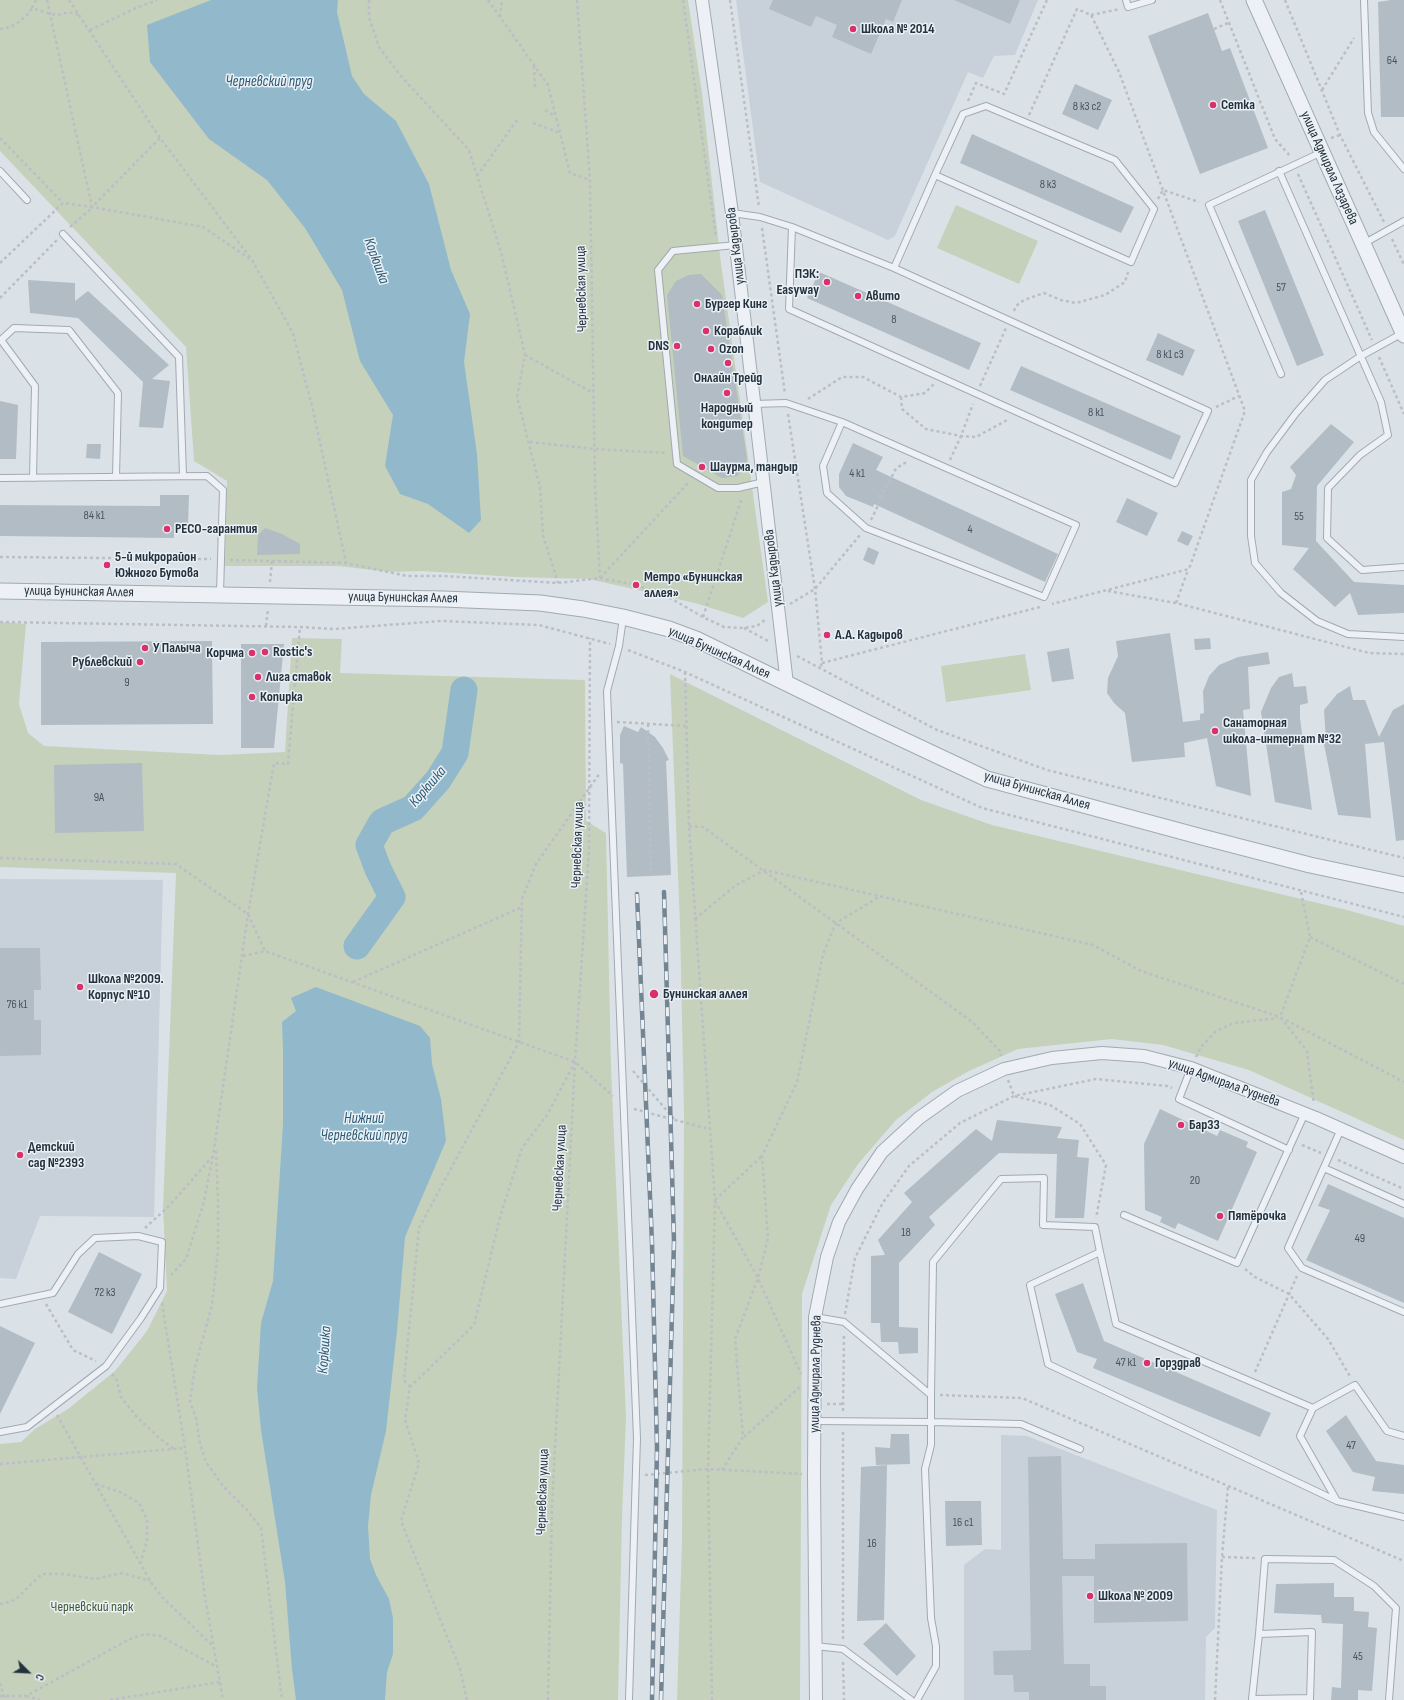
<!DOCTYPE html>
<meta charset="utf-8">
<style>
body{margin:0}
#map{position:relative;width:1404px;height:1700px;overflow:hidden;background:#dbe2e7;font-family:"Sofia Sans Condensed",sans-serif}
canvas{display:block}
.north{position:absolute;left:8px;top:1652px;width:40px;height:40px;-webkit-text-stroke:3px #eaf0f5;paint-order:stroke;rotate:114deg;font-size:11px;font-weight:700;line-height:16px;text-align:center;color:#24323e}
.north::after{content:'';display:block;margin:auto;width:14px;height:18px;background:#24323e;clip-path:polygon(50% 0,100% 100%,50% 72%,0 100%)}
</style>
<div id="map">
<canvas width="1404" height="1700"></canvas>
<div class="north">С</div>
</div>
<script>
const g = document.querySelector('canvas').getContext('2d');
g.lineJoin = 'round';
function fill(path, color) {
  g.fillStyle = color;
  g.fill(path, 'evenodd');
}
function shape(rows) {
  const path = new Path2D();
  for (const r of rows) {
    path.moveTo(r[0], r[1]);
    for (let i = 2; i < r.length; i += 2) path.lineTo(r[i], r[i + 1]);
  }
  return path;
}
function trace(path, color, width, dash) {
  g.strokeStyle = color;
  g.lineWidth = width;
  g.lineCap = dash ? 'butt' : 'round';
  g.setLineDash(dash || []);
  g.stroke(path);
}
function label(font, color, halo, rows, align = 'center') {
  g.font = font + ' "Sofia Sans Condensed",sans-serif';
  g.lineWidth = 3;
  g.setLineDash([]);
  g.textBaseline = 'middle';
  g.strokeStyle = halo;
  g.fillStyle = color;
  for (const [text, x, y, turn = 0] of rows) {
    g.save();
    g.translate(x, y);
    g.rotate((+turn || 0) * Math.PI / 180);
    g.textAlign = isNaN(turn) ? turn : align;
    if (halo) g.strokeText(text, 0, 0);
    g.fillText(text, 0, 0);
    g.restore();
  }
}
fill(shape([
 [736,0,1038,0,1015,55,994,56,983,78,968,72,895,236,888,240,760,182],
 [0,879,163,880,154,1217,40,1216,16,1279,0,1278],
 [1001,1435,1027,1436,1217,1510,1215,1628,1206,1637,1205,1700,964,1700,964,1565,985,1549,1001,1550]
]), '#c8d1d9');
fill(shape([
 [0,0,688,0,702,93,720,256,768,602,743,618,695,603,589,579,515,577,422,571,390,572,338,566,225,566,227,481,194,461,186,347,0,151],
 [956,205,1038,241,1019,284,937,248],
 [0,622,26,624,19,704,28,733,44,746,220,755,285,752,292,638,342,639,340,673,585,680,586,821,606,833,611,1066,626,1417,622,1518,618,1700,0,1700,0,1444,21,1442,35,1429,68,1409,115,1371,147,1331,167,1291,163,1208,176,873,0,867],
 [1025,654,1031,690,946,702,941,666],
 [670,674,921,800,992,825,1347,910,1404,926,1404,1140,1249,1070,1163,1045,1112,1039,1018,1049,969,1071,932,1092,896,1120,858,1164,831,1205,802,1294,800,1700,677,1700,682,1540,684,1113,680,925]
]), '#c5d1bb');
fill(shape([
 [211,0,338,0,337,12,352,76,364,94,396,121,429,184,451,270,470,314,464,362,477,454,481,520,469,533,428,504,400,494,385,466,393,415,360,361,342,290,305,228,267,180,209,139,150,62,147,25],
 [316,987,420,1026,430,1038,432,1064,441,1099,444,1123,446,1141,405,1237,397,1331,386,1431,371,1495,368,1526,370,1559,376,1575,389,1599,393,1618,393,1654,387,1672,385,1700,296,1700,292,1669,285,1582,261,1430,257,1388,261,1323,273,1281,283,1124,283,1048,282,1022,296,1011,291,998]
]), '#91b9cb');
trace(shape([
 [357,946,392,897,378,869,369,845,382,822,413,808,438,780,455,753,464,690]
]), '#91b9cb', 27);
fill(shape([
 [773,0,902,0,893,22,886,19,871,54,832,37,837,25,816,16,811,27,769,9],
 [954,0,1020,0,1010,24],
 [1391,0,1404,0,1404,117,1381,117,1378,2],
 [1208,13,1222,51,1230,48,1268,148,1200,174,1148,36],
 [1075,84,1112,100,1098,130,1062,114],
 [972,134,1134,207,1121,233,960,163],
 [1265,210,1324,355,1297,366,1238,221],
 [819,272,981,343,969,370,807,298],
 [701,274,722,295,747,459,743,470,737,476,722,478,683,456,667,295,676,281,689,275],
 [28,280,75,283,75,301,88,291,169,365,152,379,170,381,163,428,139,427,143,382,78,318,30,313],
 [1158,333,1195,350,1183,376,1146,360],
 [1021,366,1181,436,1171,460,1010,390],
 [0,401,18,405,16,459,0,459],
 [1331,424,1354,442,1317,486,1316,541,1354,582,1404,585,1404,613,1358,615,1350,593,1335,607,1293,569,1309,548,1282,545,1282,492,1291,489,1296,475,1290,467],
 [853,443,883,457,876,470,1058,554,1045,582,874,504,873,507,846,496,839,487,839,474],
 [87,444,101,444,100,459,86,458],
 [160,495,189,495,188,525,174,525,174,538,0,536,0,505,160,506],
 [1127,498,1158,513,1147,536,1116,522],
 [265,528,282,534,300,544,300,554,257,555,258,535],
 [1182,531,1193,536,1188,546,1177,541],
 [868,547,879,552,874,565,863,560],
 [1170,633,1183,722,1200,720,1200,714,1204,713,1203,691,1209,676,1219,665,1238,657,1268,652,1270,664,1248,667,1250,709,1243,710,1251,796,1216,786,1207,738,1184,743,1185,757,1132,762,1125,713,1114,703,1107,693,1108,678,1118,656,1116,641],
 [1210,638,1211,649,1195,650,1194,639],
 [212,641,213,724,41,725,41,642],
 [241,644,284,644,274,748,241,748],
 [1069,648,1074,679,1052,682,1047,652],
 [1292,673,1294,687,1306,686,1308,703,1300,705,1300,718,1312,810,1275,802,1261,712,1271,688,1279,677],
 [1350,686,1353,700,1365,700,1379,737,1393,710,1404,704,1404,840,1396,841,1384,742,1365,744,1371,818,1338,815,1323,739,1326,740,1324,710,1337,694],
 [624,726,638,732,641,727,655,737,663,748,669,760,666,761,671,875,627,877,623,764,620,763,620,735],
 [142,763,144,831,55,833,54,765],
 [0,948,40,948,41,990,34,990,34,1020,41,1020,41,1055,0,1056],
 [1160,1109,1217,1136,1220,1130,1248,1142,1246,1147,1257,1152,1218,1241,1178,1223,1175,1229,1160,1222,1162,1217,1145,1210,1144,1144],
 [997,1120,1062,1127,1057,1138,1079,1140,1077,1157,1089,1158,1084,1218,1055,1218,1057,1154,999,1153,929,1217,935,1225,899,1263,899,1327,918,1328,918,1353,899,1354,898,1342,881,1342,880,1323,871,1323,871,1256,885,1255,878,1240,912,1202,904,1193,976,1129,992,1141],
 [1328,1184,1404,1218,1404,1303,1306,1260,1330,1210,1318,1206],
 [99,1252,142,1274,112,1334,68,1312],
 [1083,1283,1104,1341,1271,1413,1260,1437,1093,1368,1097,1359,1077,1352,1055,1294],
 [0,1326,35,1343,0,1414],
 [1346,1415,1376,1461,1404,1465,1404,1494,1372,1491,1375,1477,1353,1472,1326,1431],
 [891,1434,909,1434,910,1464,876,1465,875,1447,890,1448],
 [1061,1456,1063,1559,1095,1559,1095,1544,1187,1543,1188,1621,1094,1623,1094,1576,1062,1576,1064,1664,1090,1664,1090,1686,1106,1686,1106,1700,1029,1700,1029,1692,1014,1692,1013,1675,994,1675,993,1651,1031,1650,1028,1457],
 [887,1465,884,1620,857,1621,861,1467],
 [945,1501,981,1501,982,1545,946,1546],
 [1334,1583,1334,1597,1354,1597,1354,1611,1369,1612,1368,1627,1377,1628,1372,1691,1358,1690,1358,1700,1331,1700,1332,1687,1341,1688,1343,1624,1322,1623,1321,1615,1274,1613,1276,1584],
 [886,1623,916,1656,897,1676,863,1644]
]), '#b1bcc4');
const service = shape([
 [1126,0,1128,7,1152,0],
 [1364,0,1368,113,1374,132,1404,169],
 [0,171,27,200],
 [1279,171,1381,402,1388,435,1360,455,1328,488,1327,538,1362,570,1404,567],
 [732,213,760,217,792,227,894,268,1208,411,1175,483,789,309,792,227],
 [63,234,179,357,183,476],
 [1363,244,1404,221],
 [736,245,673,251,658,270,677,464,718,488,738,488,764,482],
 [894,268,935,175,963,114,986,106,1115,160,1154,209,1131,262,935,175],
 [1403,333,1361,356,1325,380,1296,413,1267,452,1251,480,1251,536,1255,563,1281,593,1317,621,1348,634,1404,637],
 [1281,374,1209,205,1322,152],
 [754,404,786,403,842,422,1076,525,1044,597,866,528,827,493,823,466,842,422],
 [0,478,207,476,223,490,220,594],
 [33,478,35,386,1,340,14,328,69,330,118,393,116,477],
 [623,618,619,646,607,691,637,1438,629,1700],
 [1191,1068,1179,1099,1289,1150],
 [1341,1129,1288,1248,1302,1268,1404,1312],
 [1324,1168,1404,1204],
 [1124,1215,1237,1263,1305,1113],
 [0,1304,53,1293,78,1254,95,1238,138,1236,162,1242,160,1288,141,1318,106,1366,27,1427,0,1432],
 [815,1317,844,1322,931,1395,931,1422,1021,1424,1080,1449],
 [931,1395,933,1262,1001,1179,1044,1178,1043,1225,1095,1227,1100,1252],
 [1313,1408,1116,1324,1100,1252,1030,1285,1048,1364,1337,1501],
 [815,1421,931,1422,931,1445,925,1469,931,1618,936,1646,936,1666,917,1700],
 [1404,1436,1387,1431,1355,1385,1313,1408,1300,1436,1337,1501,1404,1517],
 [1259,1634,1252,1699,1310,1698],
 [815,1646,843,1649,911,1700],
 [1310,1700,1312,1632,1259,1634,1265,1559,1334,1560,1374,1586,1396,1608,1389,1700]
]);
const minor = shape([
 [702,0,732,213,787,684],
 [816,1700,814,1475,815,1317,827,1257,839,1222,857,1189,882,1152,919,1118,957,1091,1004,1069,1052,1058,1102,1053,1144,1056,1191,1068,1316,1118,1404,1157]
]);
const tertiary = shape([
 [1254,0,1404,335],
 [0,591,443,599,540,603,583,609,623,617,669,629,696,639,872,725,987,779,1202,837,1310,865,1404,885]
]);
trace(service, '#a0aab1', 8);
trace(minor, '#a0aab1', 14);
trace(tertiary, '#a0aab1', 17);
trace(shape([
 [36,0,32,8,38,10,51,14,58,15,69,12,80,15],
 [47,0,92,207,203,227,250,259],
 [69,0,160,138,252,260,293,333,313,410,346,563],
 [369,0,369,17,379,47,400,75,469,150,501,252,525,355,517,397,540,487,543,535,558,583],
 [488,0,548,85,570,173,590,180],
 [577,0,590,180,595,486,600,578],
 [683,0,716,237],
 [730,0,759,207],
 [1220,0,1275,139,1291,157],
 [1285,0,1340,135,1384,222],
 [1091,15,1120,9],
 [500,17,502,0],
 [0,29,10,27,19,22,28,14,32,8],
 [1214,29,1228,23],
 [90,30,136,8,157,0],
 [534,66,535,88],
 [1322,90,1354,38],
 [968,101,976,83,1004,94,1047,0],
 [545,110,555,116],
 [1029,115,1077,9,1091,15,1119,72,1245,411,1189,569,1052,604],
 [533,123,560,133],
 [0,138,63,203],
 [1331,138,1340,135],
 [1298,174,1372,340],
 [477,176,517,120],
 [1158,199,1163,190,1199,202],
 [70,227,92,208],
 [762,228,785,394],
 [1392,239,1404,265],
 [0,263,63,203,92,207,160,138],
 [0,298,57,240],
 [1014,311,1016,306,1024,300,1044,293,1061,300,1076,303,1105,295,1125,282,1128,272],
 [525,355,593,393],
 [1379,357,1404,414],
 [980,386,1006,328],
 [901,397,902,409,926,429,961,436,976,437,1009,419],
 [808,399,842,377,863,377,901,397,925,393,934,384],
 [1216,407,1239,396],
 [788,414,815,589,822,663,820,668],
 [530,442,594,449,667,453],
 [950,460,961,436,973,404],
 [878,496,879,496,884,486,887,487],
 [871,520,895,470,902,464,908,462],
 [0,557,211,559],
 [230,560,346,563,407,576,444,576,558,583,600,578,636,585,670,598,703,617,724,627,744,628,757,626,766,619],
 [600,578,689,482],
 [270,582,272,561],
 [1108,591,1176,603,1369,653,1404,654],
 [1176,603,1188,570],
 [790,604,815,589,860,535],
 [703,617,742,498],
 [0,622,300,627,334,629,441,621,539,625,610,644],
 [266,626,268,609],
 [744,628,770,642],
 [628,650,685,672,982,808,1404,917],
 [797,656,937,730,1047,770,1404,858],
 [822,663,1040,607],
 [685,672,689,826,715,1201,708,1469,712,1700],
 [617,722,687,726],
 [648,724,651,876],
 [689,826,703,827,971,1021,1000,1051,1001,1056],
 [0,858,176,864,248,914,265,951],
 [1301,892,1310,937,1280,1017,1307,1051,1314,1104],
 [695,919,736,885,765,870,1093,945,1141,971,1280,1017,1404,1082],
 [1310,937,1404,984],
 [243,956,265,951,575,1062,613,1096],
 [353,982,522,907],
 [1196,1057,1201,1047,1216,1031,1234,1023,1278,1018],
 [633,1071,674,1119],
 [1008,1080,1014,1096,1050,1105,1080,1124,1106,1165,1096,1218],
 [634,1109,709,1129],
 [1302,1145,1321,1153],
 [216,1151,218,1202,218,1250,212,1305,195,1367,190,1402,196,1418,200,1444,206,1462,223,1486,247,1510,261,1528,282,1700],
 [1338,1160,1404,1189],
 [715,1200,762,1156],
 [715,1201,758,1278,801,1374],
 [145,1228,168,1207,213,1156],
 [1245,1269,1255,1277,1289,1294,1328,1339,1351,1378],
 [171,1275,186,1259,203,1205,213,1156,248,914,274,763,288,764,300,627],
 [162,1303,185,1448,205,1597,223,1700],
 [46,1304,73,1350,96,1361],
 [845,1314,855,1258,882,1204,909,1166,960,1123,1014,1096,1096,1079,1167,1086,1172,1088],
 [1255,1372,1297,1276],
 [112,1374,116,1378,121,1397,136,1416,159,1438,174,1449],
 [410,1387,404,1380,419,1228,519,1042,522,899,536,864,600,773],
 [940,1395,1022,1398,1404,1561],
 [827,1404,844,1404],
 [843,1411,844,1334],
 [57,1415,150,1581,163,1598,213,1646],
 [744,1437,801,1386],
 [0,1464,185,1448],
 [722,1470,743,1437,735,1339,758,1278,768,1238,762,1156,797,1082,823,954,836,923,879,897],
 [645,1475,708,1469,802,1474],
 [96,1484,120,1492,139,1503,147,1520,147,1541,140,1564],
 [1222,1557,1255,1558],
 [0,1604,15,1600,42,1574,64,1574,95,1579,122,1573,150,1581],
 [843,1639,843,1430],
 [843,1662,844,1700],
 [0,1683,5,1700],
 [0,1696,26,1696,130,1639,145,1634,160,1636,217,1667],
 [26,1696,40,1700],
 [110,1700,220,1682],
 [467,1700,460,1669,401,1521,419,1463,405,1420,410,1387,474,1325,500,1217,522,1148,547,1115,574,1064],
 [548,1700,552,1506,575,1062,589,850,590,638],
 [1215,1700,1222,1557,1228,1486]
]), '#b9bfc5', 2.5, [3, 3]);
trace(service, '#edf1f5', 6);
trace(minor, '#edf1f5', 12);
trace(tertiary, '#edf1f5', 15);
const rail = shape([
 [637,894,652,1243,657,1448,652,1700],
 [661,1700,674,1242,664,892]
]);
trace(rail, '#738492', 4.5);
trace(rail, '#eaf0f5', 3, [9]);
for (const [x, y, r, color] of [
 [853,29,4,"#da316c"],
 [1213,105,4,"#da316c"],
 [827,282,4,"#da316c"],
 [858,296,4,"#da316c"],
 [697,304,4,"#da316c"],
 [706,331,4,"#da316c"],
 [677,346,4,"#da316c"],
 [711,349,4,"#da316c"],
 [728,363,4,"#da316c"],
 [727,393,4,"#da316c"],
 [702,467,4,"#da316c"],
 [167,529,4,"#da316c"],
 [107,565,4,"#da316c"],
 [636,585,4,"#da316c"],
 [827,635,4,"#da316c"],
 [145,648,4,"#da316c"],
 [265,652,4,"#da316c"],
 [252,653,4,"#da316c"],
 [140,662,4,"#da316c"],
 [258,677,4,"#da316c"],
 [252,697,4,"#da316c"],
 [1215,731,4,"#da316c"],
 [80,987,4,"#da316c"],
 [654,994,5,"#da316c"],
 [1181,1125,4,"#da316c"],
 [20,1155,4,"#da316c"],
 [1220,1216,4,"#da316c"],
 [1147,1363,4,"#da316c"],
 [1090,1596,4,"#da316c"]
]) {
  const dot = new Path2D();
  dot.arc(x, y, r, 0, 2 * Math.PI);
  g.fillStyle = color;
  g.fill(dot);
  trace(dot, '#eaf0f5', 1.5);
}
label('12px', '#475460', null, [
 ["64",1392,61],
 ["8 к3 с2",1087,107],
 ["8 к3",1048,185],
 ["57",1281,288],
 ["8",894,320],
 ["8 к1 с3",1170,355],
 ["8 к1",1096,413],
 ["4 к1",857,474],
 ["84 к1",94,516],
 ["55",1299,517],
 ["4",970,530],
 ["9",127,683],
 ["9А",99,798],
 ["76 к1",17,1005],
 ["20",1195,1181],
 ["18",906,1233],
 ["49",1360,1239],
 ["72 к3",105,1293],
 ["47 к1",1126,1363],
 ["47",1351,1446],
 ["16 с1",963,1523],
 ["16",872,1544],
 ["45",1358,1657]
]);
label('bold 14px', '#24323e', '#eaf0f5', [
 ["Школа № 2014",861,29],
 ["Сетка",1221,105],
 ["ПЭК:",819,274,"right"],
 ["Easyway",819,290,"right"],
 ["Авито",866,296],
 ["Бургер Кинг",705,304],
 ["Кораблик",714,331],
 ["DNS",669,346,"right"],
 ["Ozon",719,349],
 ["Онлайн Трейд",728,378,"center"],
 ["Народный",727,408,"center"],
 ["кондитер",727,424,"center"],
 ["Шаурма, тандыр",710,467],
 ["РЕСО-гарантия",175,529],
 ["5-й микрорайон",115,557],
 ["Южного Бутова",115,573],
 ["Метро «Бунинская",644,577],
 ["аллея»",644,593],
 ["А.А. Кадыров",835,635],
 ["У Палыча",153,648],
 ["Rostic's",273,652],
 ["Корчма",244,653,"right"],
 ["Рублевский",132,662,"right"],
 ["Лига ставок",266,677],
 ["Копирка",260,697],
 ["Санаторная",1223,723],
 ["школа-интернат №32",1223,739],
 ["Школа №2009.",88,979],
 ["Корпус №10",88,995],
 ["Бунинская аллея",663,994],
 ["Бар33",1189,1125],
 ["Детский",28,1147],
 ["сад №2393",28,1163],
 ["Пятёрочка",1228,1216],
 ["Горздрав",1155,1363],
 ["Школа № 2009",1098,1596]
], 'left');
label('14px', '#24323e', '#eaf0f5', [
 ["улица Адмирала Лазарева",1329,168,66],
 ["улица Кадырова",736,246,-97],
 ["Черневская улица",582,289,-91],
 ["улица Кадырова",774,568,-97],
 ["улица Бунинская Аллея",79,592,1],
 ["улица Бунинская Аллея",403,598,1],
 ["улица Бунинская Аллея",719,653,24],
 ["улица Бунинская Аллея",1037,791,16],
 ["Черневская улица",578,845,-88],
 ["улица Адмирала Руднева",1224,1083,20],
 ["Черневская улица",560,1168,-87],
 ["улица Адмирала Руднева",816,1374,-89],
 ["Черневская улица",543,1492,-88]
]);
label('14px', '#405b30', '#eaf0f5', [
 ["Черневский парк",92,1607]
]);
label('italic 15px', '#2a5a75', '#eaf0f5', [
 ["Черневский пруд",269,82],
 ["Корюшка",376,261,70],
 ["Корюшка",428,787,-49],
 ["Нижний",364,1119],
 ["Черневский пруд",364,1136],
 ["Корюшка",325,1350,-86]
]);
</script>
